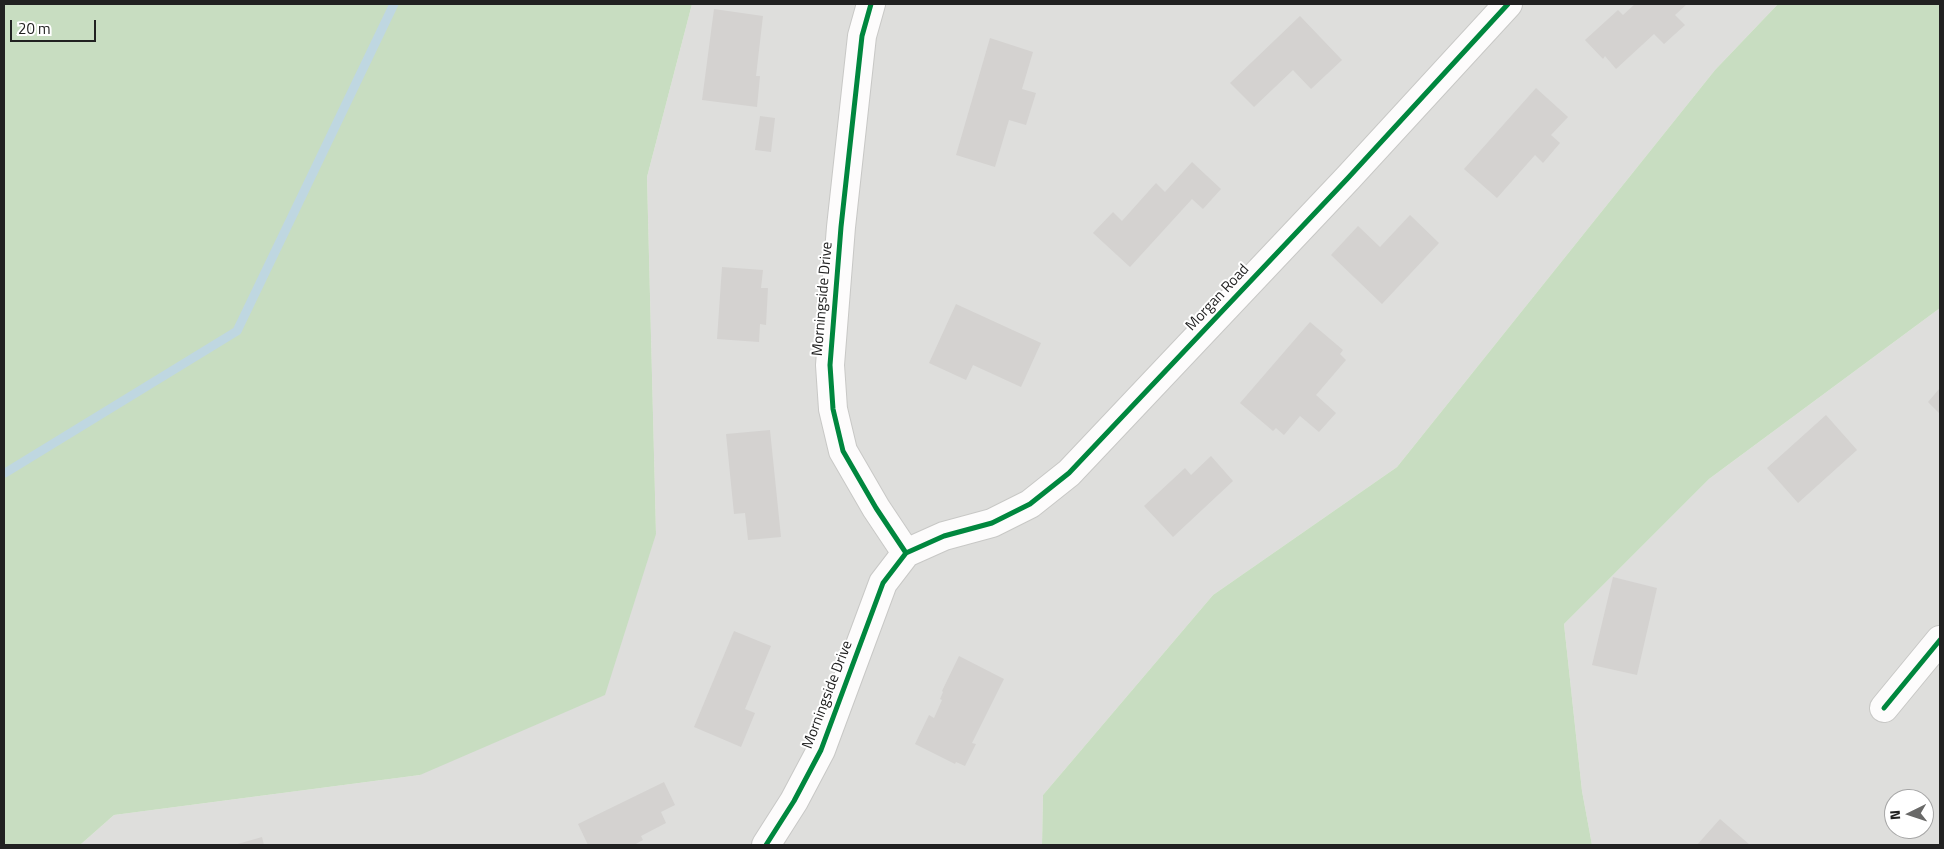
<!DOCTYPE html>
<style>
body{margin:0}
#map{position:relative;width:1944px;height:849px;overflow:hidden;background:#efeeeb;font-family:"Titillium Web",sans-serif}
canvas{display:block}
.frame{position:absolute;inset:0;border:5px solid #212121;pointer-events:none}
.north{position:absolute;left:1884px;top:789px;width:50px;height:50px;box-sizing:border-box;background:#fff;border:1px solid #a6a6a6;border-radius:50%;rotate:266deg;font-size:14px;font-weight:700;line-height:20px;text-align:center;color:#212121}
.north::after{content:'';display:block;margin:auto;width:18px;height:22px;background:#696968;clip-path:polygon(50% 0,100% 100%,50% 72%,0 100%)}
.scale{position:absolute;left:10px;top:20px;width:86px;height:22px;box-sizing:border-box;border:2px solid #212121;border-top:0;padding-left:6px;font-size:15px;line-height:18px;white-space:nowrap;color:#212121;-webkit-text-stroke:4px #fff;paint-order:stroke}
</style>
<div id="map">
<canvas width="1944" height="849"></canvas>
<div class="frame"></div>
<div class="north">N</div>
<div class="scale">20 m</div>
</div>
<script>
const g = document.querySelector('canvas').getContext('2d');
g.lineJoin = 'round';
function fill(path, color) {
  g.fillStyle = color;
  g.fill(path, 'evenodd');
}
function shape(rows) {
  const path = new Path2D();
  for (const r of rows) {
    path.moveTo(r[0], r[1]);
    for (let i = 2; i < r.length; i += 2) path.lineTo(r[i], r[i + 1]);
  }
  return path;
}
function trace(path, color, width, dash) {
  g.strokeStyle = color;
  g.lineWidth = width;
  g.lineCap = dash ? 'butt' : 'round';
  g.setLineDash(dash || []);
  g.stroke(path);
}
function label(font, color, halo, rows, align = 'center') {
  g.font = font + ' "Titillium Web",sans-serif';
  g.lineWidth = 4;
  g.setLineDash([]);
  g.textBaseline = 'middle';
  g.strokeStyle = halo;
  g.fillStyle = color;
  for (const [text, x, y, turn = 0] of rows) {
    g.save();
    g.translate(x, y);
    g.rotate((+turn || 0) * Math.PI / 180);
    g.textAlign = isNaN(turn) ? turn : align;
    if (halo) g.strokeText(text, 0, 0);
    g.fillText(text, 0, 0);
    g.restore();
  }
}
fill(shape([
 [692,4,1778,4,1715,70,1397,467,1213,595,1043,795,1042,845,80,845,114,815,420,775,656,534,647,177],
 [1940,308,1940,845,1592,845,1582,791,1564,624,1709,479],
 [1894,799,1924,799,1924,829,1894,829]
]), '#dededc');
fill(shape([
 [4,4,692,4,647,177,656,534,605,695,420,775,114,815,80,845,4,845],
 [1778,4,1940,4,1940,308,1709,479,1564,624,1582,791,1592,845,1042,845,1043,795,1213,595,1397,467,1715,70]
]), '#c8ddc1');
trace(shape([
 [5,473,237,331,394,4]
]), '#bfd7e1', 9);
fill(shape([
 [1635,4,1687,4,1675,15,1685,25,1664,44,1654,34,1616,69,1605,56,1603,59,1585,40,1618,10,1623,15],
 [714,9,763,16,756,76,760,76,757,107,702,100],
 [1300,16,1342,60,1311,89,1293,70,1254,107,1230,83],
 [990,38,1033,52,1022,89,1036,93,1026,125,1009,120,995,167,956,155],
 [1536,88,1568,117,1551,135,1560,143,1543,163,1535,155,1497,198,1464,169],
 [760,116,775,118,771,152,755,150],
 [1192,162,1221,189,1203,209,1192,199,1130,267,1093,233,1113,212,1122,221,1156,183,1165,192],
 [1410,215,1439,243,1382,304,1331,255,1358,226,1380,247],
 [722,267,763,270,761,288,768,288,766,325,760,324,759,342,717,339],
 [956,304,1041,343,1021,387,973,365,966,380,929,363],
 [1310,322,1343,350,1340,354,1346,360,1316,395,1336,413,1319,432,1300,416,1284,435,1276,428,1273,431,1240,403],
 [1940,388,1940,414,1928,402],
 [1826,415,1857,450,1798,503,1767,468],
 [770,430,781,537,748,540,745,513,734,514,726,434],
 [1211,456,1233,481,1173,537,1144,506,1185,468,1191,475],
 [1613,577,1657,588,1637,675,1592,665],
 [734,631,771,646,745,709,755,713,741,747,694,727],
 [959,656,1004,679,972,743,976,744,965,766,956,762,955,764,915,744,929,715,934,718,942,700,940,699,943,692,942,691],
 [664,782,675,805,661,812,666,823,641,836,643,840,634,845,588,845,578,824],
 [1720,819,1750,845,1697,845],
 [262,837,264,845,234,845]
]), '#d4d2d0');
const minor = shape([
 [906,553,944,536,992,523,1030,504,1069,473,1348,178,1508,4],
 [1884,708,1940,640],
 [766,845,794,801,821,750,883,583,906,553,876,508,843,451,833,409,830,365,841,227,862,36,871,4]
]);
trace(minor, '#c8c8c6', 30);
trace(minor, '#fdfcfc', 28);
trace(shape([
 [906,553,944,536,992,523,1030,504,1069,473,1348,178,1508,4],
 [1884,708,1940,640],
 [766,845,794,801,821,750,883,583,906,553,876,508,843,451,833,409,830,365,841,227,862,36,871,4]
]), '#00873e', 5);
label('15px', '#212121', '#fff', [
 ["Morgan Road",1218,298,-47],
 ["Morningside Drive",823,299,-85],
 ["Morningside Drive",828,695,-69]
]);
</script>
